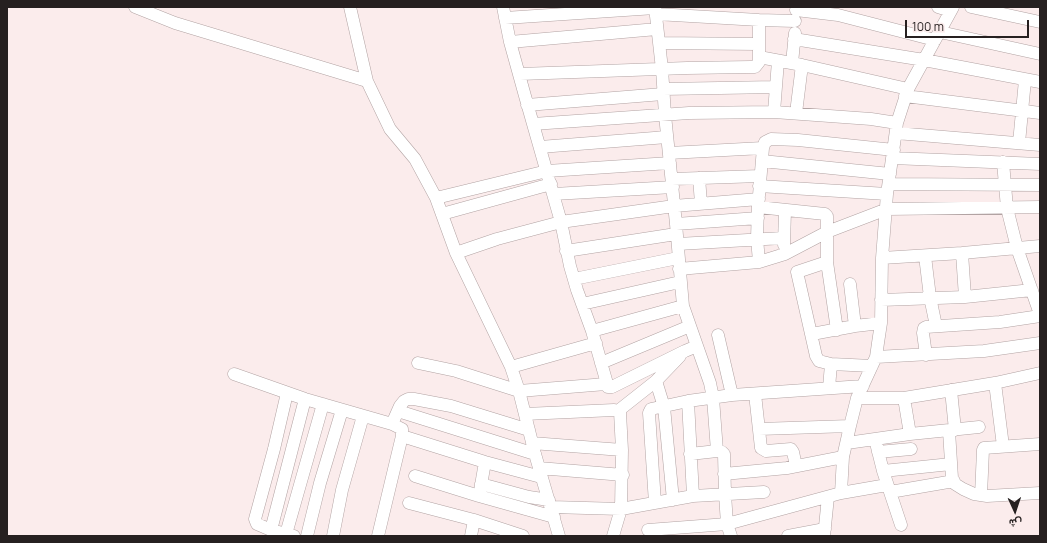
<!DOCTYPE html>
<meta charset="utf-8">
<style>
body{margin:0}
#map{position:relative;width:1047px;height:543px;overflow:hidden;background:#fbecec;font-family:Manrope,Vazirmatn,sans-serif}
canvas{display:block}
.frame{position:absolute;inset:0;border:8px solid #262020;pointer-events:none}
.north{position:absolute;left:995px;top:491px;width:40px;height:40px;-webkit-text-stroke:3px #fbecec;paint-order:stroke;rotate:177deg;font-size:11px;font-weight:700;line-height:16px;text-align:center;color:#262020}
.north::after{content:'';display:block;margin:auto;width:14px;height:18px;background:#262020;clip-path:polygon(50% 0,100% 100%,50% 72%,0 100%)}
.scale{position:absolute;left:905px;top:20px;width:124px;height:18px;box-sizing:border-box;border:2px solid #262020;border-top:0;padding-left:5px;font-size:12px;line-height:14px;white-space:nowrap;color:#262020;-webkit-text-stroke:3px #fbecec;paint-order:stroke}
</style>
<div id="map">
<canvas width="1047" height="543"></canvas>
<div class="frame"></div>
<div class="north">ش</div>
<div class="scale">100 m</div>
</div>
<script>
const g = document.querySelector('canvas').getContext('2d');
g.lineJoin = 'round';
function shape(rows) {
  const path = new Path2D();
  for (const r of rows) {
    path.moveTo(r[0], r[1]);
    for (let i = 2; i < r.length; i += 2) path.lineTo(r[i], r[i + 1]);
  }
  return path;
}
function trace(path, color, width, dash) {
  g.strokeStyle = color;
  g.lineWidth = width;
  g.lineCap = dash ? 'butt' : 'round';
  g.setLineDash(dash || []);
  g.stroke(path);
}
const minor = shape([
 [135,7,175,23,367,81,390,129,415,159,436,198,456,253,511,367,519,391,535,454,559,536],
 [350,7,367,81],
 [503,7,510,42,525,96,561,222,570,266,577,290,592,331,608,387,612,387,685,351,697,346],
 [655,7,662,69,665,115,676,224,683,306,710,383,713,398,717,451],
 [938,7,951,11],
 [971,7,1040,22],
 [796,10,838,15,935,40],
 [656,14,759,20,795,21],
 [505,18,655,8],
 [940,32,1040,54],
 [794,39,924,60,1040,82],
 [510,42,657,29],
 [659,43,758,44],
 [759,57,802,65,908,89],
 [792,63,795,33],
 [520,74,687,68,751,67,755,67,759,62,759,20],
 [663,89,776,87],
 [905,96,1040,113],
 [527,105,663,94],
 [774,112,778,61],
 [796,113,802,65],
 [533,124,689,113,774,112,871,119,897,123],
 [896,133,1040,145],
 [1019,143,1025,80],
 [540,147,667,137],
 [669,153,763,148],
 [892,158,1040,164],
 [762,161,890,174],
 [1003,162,1007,208,1017,248,1040,314],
 [699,178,701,203],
 [672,179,760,176],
 [889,184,1040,185],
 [759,186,887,194],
 [554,194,673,187],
 [436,198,547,171,670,163],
 [758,207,825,214,827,216,827,232,887,209,1040,207],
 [442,214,551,184],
 [676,224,758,218],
 [678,244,783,238],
 [784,245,785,210],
 [566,251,676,234],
 [456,253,497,239,561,222,674,206,759,199],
 [962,253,965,297],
 [925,256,930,297,936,326],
 [882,258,962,253,1040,246],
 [759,262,757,238,758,207,763,148,765,142,771,139,798,140,894,150],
 [827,262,797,272,816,356,819,361,831,364,872,366],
 [679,269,759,262,785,254,827,232,827,262,837,330],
 [574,279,678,258],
 [850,284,855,326],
 [881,300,965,297,1032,290],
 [582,304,680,282],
 [592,331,683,306],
 [812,334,855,326,881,323],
 [718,335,732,395],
 [926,355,923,333,924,328,926,327,1000,322,1040,316],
 [876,357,984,351,1040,343],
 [418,363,456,371,519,391,606,384],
 [601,363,690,326],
 [511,367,596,343],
 [234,374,305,399,392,424,402,429,402,436,395,465,378,536],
 [656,381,664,407,673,500],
 [995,383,1003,446],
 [829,388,831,364],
 [951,390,955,430],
 [755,394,761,448,766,451,791,449,793,452,796,466],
 [857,398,904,398,995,383,1040,373],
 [904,398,910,434],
 [688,401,693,496],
 [398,411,535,454],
 [618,411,656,381,680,356],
 [525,414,614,410,620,412,622,450,621,509,613,536],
 [392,424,400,406,404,401,408,399,414,399,451,406,529,430],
 [759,429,850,426],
 [949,431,952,478,955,484,963,489,974,494,987,496,1040,493],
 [402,436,485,462,541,477],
 [875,439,883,471,901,525],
 [532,443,622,450],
 [847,443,910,434,979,427],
 [878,452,911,449],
 [690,454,717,451,722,452,724,454,725,494,727,524,731,536],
 [539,468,623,475],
 [883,471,951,464],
 [724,474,787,468,843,457],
 [415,476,479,496,554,517],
 [481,484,529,497,549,500],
 [480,491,485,462],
 [890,492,954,481],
 [841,493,843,457,850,426,857,398,876,357,878,343,881,323,882,258,887,194,897,123,908,89,953,7],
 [981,495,983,450,984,448,1040,444],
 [409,503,474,520,523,536],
 [655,503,649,413,651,409,688,401,732,395,863,386],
 [551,507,621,509,693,496,764,492],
 [271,530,257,524,255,519,274,449,287,393],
 [648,530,727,524,841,493,887,485],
 [286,534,323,404],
 [294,536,271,530,305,399],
 [307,536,320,483,342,410],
 [333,536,342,490,363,416],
 [471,536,474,520],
 [788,536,825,529],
 [824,536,828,497]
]);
trace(minor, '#b2a3a3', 13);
trace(minor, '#fff', 12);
</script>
